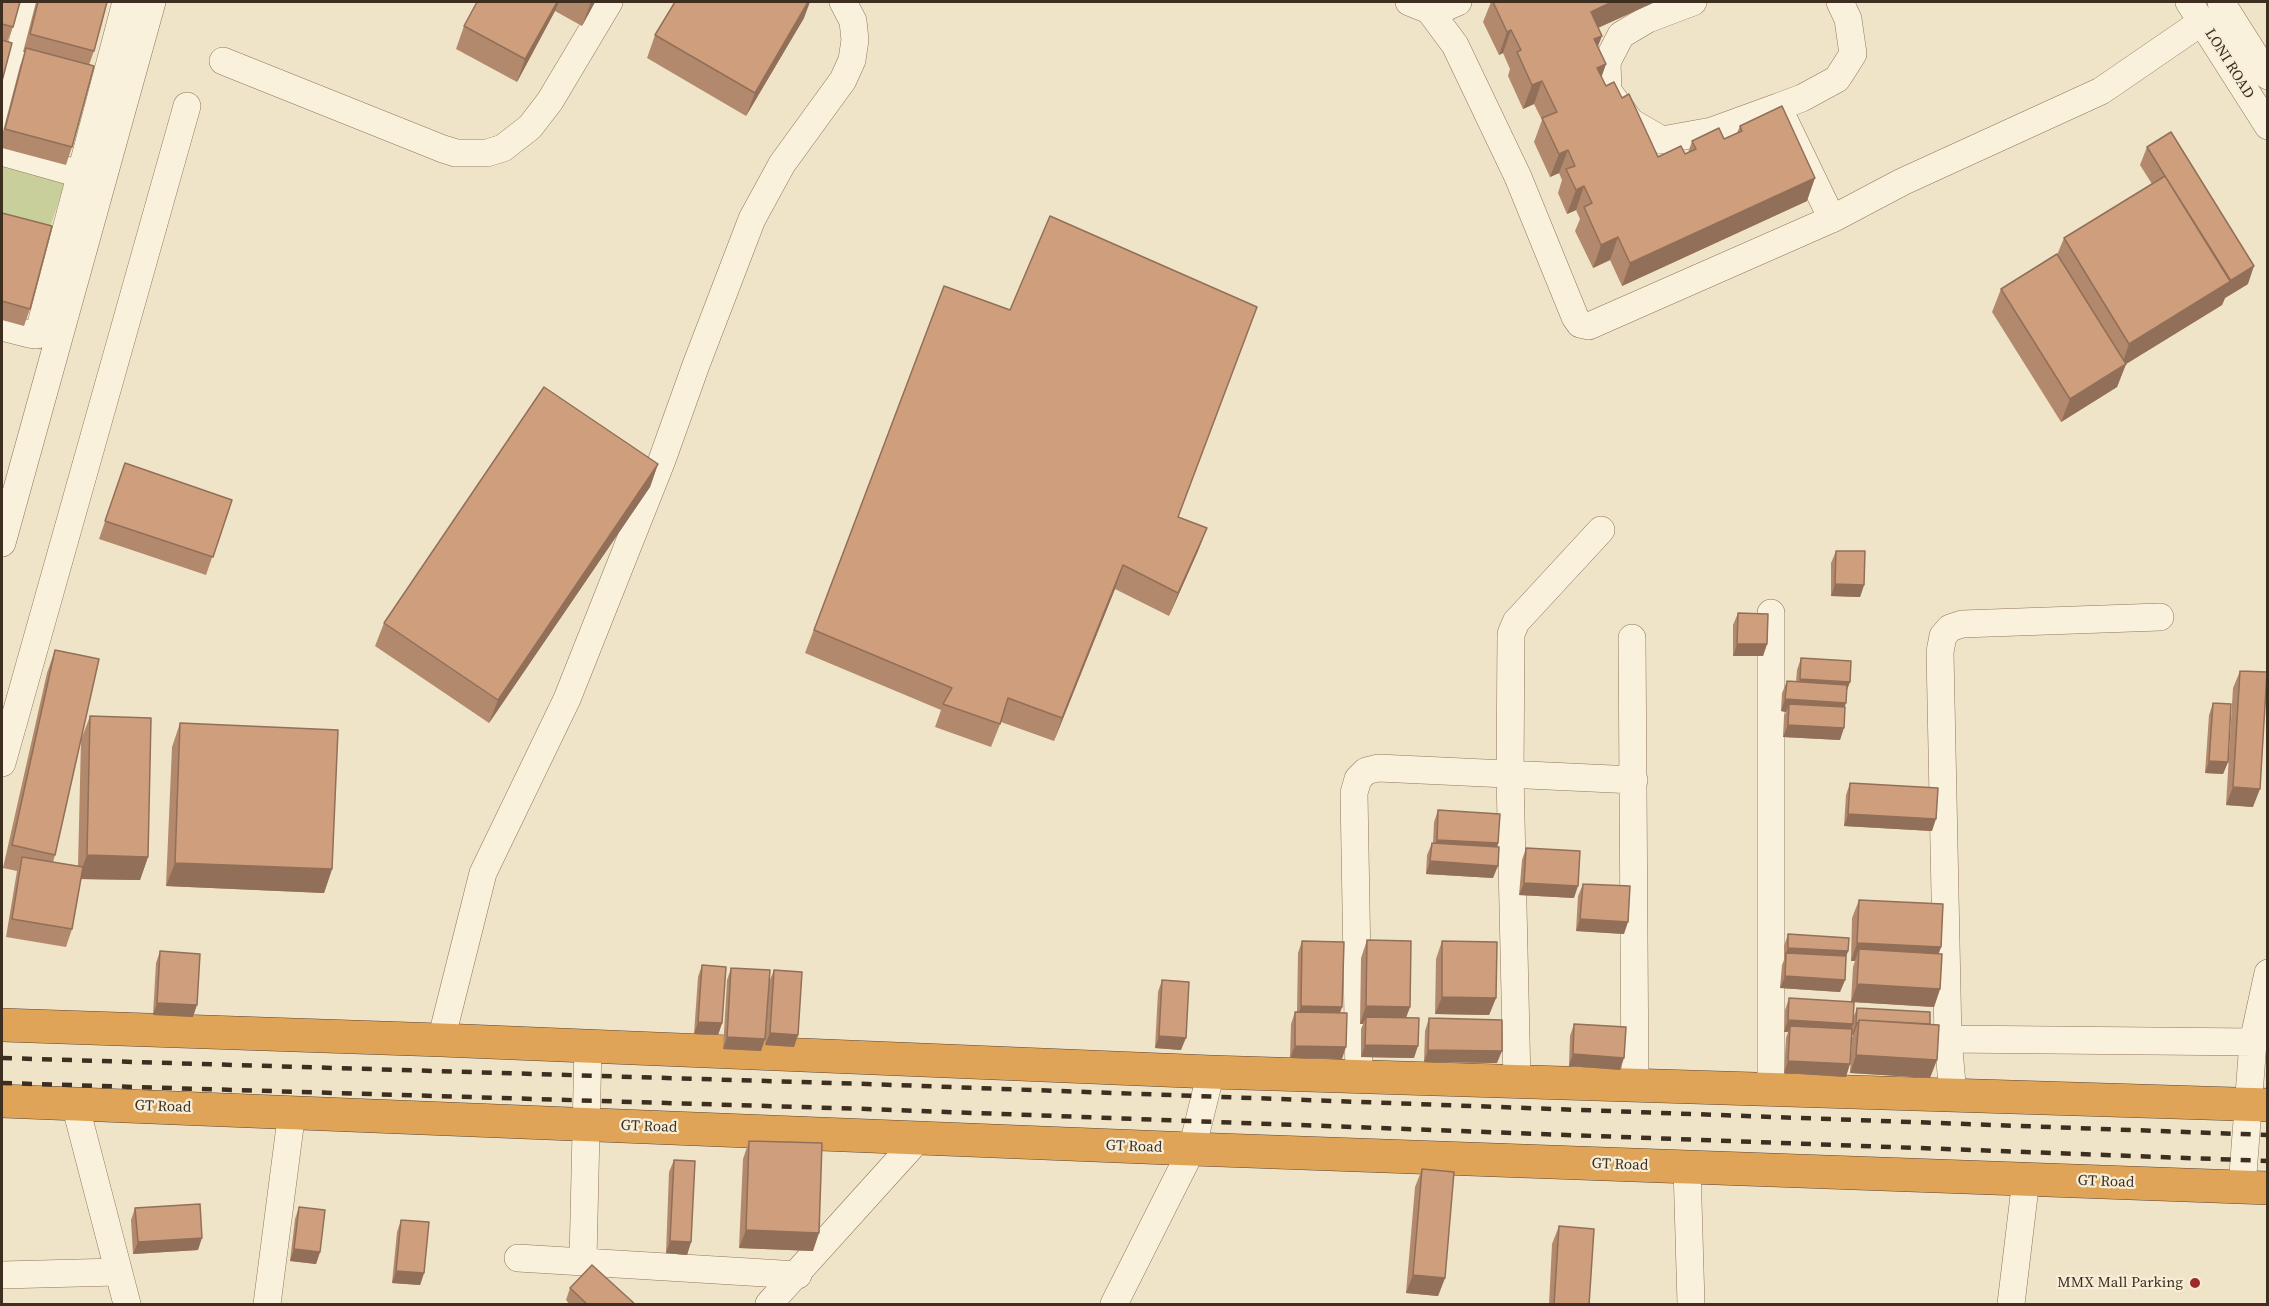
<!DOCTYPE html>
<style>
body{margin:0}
#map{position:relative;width:2269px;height:1306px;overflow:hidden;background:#f0e4c8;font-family:"Source Serif 4",serif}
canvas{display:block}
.frame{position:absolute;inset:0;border:3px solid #3d2e20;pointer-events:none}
</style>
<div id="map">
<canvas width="2269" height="1306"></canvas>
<div class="frame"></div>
</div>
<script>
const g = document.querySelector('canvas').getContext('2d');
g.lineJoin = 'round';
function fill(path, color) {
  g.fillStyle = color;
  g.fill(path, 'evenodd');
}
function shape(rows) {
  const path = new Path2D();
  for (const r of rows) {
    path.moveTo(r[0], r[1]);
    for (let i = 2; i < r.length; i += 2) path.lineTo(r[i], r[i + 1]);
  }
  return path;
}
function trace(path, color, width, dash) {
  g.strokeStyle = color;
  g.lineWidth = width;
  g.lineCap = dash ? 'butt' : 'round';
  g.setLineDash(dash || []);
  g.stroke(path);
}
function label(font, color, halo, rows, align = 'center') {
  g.font = font + ' "Source Serif 4",serif';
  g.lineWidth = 4.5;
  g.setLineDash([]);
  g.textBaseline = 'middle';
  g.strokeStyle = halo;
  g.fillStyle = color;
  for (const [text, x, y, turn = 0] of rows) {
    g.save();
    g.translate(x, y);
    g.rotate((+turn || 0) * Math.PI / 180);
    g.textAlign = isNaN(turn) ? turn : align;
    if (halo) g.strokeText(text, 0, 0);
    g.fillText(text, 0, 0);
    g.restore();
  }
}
fill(shape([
 [2,155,68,173,49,231,2,217]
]), '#c9cf9b');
const minor = shape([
 [1409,2,1429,10,1442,9,1458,2],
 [1693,2,1648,19,1621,35,1607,62,1608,91,1631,122,1662,140,1712,131,1778,107],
 [2189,2,2268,126],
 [2221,2,2268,76],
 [1429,10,1455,45,1518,177,1575,317,1580,324,1589,326,1832,219,1902,182,2101,91,2203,21],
 [223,61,443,149,456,153,487,153,503,148,530,127,550,101,609,2],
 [2,119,33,2],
 [2,152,80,174],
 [1832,219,1778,107,1802,98,1837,79,1853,54,1848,19,1840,2],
 [2,327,29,334,37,335,40,328,126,2],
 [2,543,152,2],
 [1632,638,1635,1086],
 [2,763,187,106],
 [1948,1039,2253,1042],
 [441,1040,483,873,567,699,662,460,696,365,752,219,782,164,843,80,852,60,855,40,853,21,843,2],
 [1359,1077,1354,793,1358,779,1366,771,1378,768,1634,780],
 [1517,1082,1510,775,1511,634,1516,622,1601,530],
 [1771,1090,1771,613],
 [1953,1095,1948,1039,1940,652,1943,636,1950,628,1962,624,2160,617],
 [75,1104,127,1304],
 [1687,1167,1691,1304],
 [2242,1187,2253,1042,2268,973],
 [518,1258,798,1275],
 [583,1260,588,1046],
 [2,1275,117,1272],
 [267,1304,292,1111],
 [769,1304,919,1138],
 [1114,1304,1192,1149,1211,1072],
 [2011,1304,2026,1179]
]);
const highway = shape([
 [2,1025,441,1040,1211,1072,2268,1105],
 [2,1101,1192,1149,2268,1188]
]);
trace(minor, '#8d765c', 28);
trace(highway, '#5b4430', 34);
trace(minor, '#faf1dc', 27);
trace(highway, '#e0a458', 33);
trace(shape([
 [2,1058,867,1084,2268,1135],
 [2,1083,867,1109,2268,1161]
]), '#3d2e20', 4.5, [10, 10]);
fill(shape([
 [2,2,13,27,7,42,2,81],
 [36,2,107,2,94,51,89,65,72,147,66,165,2,148,2,135,20,66,25,52,23,52],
 [477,2,595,2,582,26,555,11,517,82,456,49,464,26],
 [1491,2,1655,2,1598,28,1598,46,1606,64,1601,77,1606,86,1622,98,1658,157,1685,154,1688,153,1692,141,1724,139,1737,133,1740,126,1807,201,1622,286,1610,260,1593,268,1575,231,1580,219,1576,210,1567,214,1558,193,1562,180,1559,173,1550,177,1534,142,1542,120,1534,104,1523,109,1508,76,1510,69,1503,53,1499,55,1483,22],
 [804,18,746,116,647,58,655,35],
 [2147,147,2248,284,2225,298,2222,305,2126,364,2117,387,2061,422,1992,312,2001,289,2057,255,2064,238,2152,184,2140,165],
 [2,213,30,309,24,326,2,320],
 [944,286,1178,517,1207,528,1198,551,1169,616,1115,589,1054,741,1001,722,991,747,935,727,941,710,805,653],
 [125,463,232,500,206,575,99,539],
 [658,464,650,487,489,723,375,646,384,623],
 [1836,551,1864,585,1860,597,1831,596,1831,563],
 [1738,613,1767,644,1763,656,1733,656,1733,625],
 [55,650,55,855,53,862,78,866,81,740,90,716,148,857,140,880,81,879,72,929,66,947,6,937,17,871,3,868,47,673],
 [1801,658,1850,682,1847,690,1840,740,1783,737,1784,716,1786,712,1781,711,1782,693,1787,681,1796,682,1797,670],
 [2240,671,2253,807,2226,805,2233,688],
 [2213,703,2228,762,2223,774,2205,773,2209,715],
 [180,723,332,869,324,893,166,886,172,747],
 [1850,783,1932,831,1844,826,1846,795],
 [1438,810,1498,843,1497,847,1493,878,1426,874,1427,855,1432,843,1433,843,1434,822],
 [1526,848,1574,898,1519,895,1522,860],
 [1583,884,1624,934,1576,931,1578,896],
 [1859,900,1941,947,1938,954,1940,989,1934,1007,1854,1002,1853,1018,1857,1008,1930,1024,1930,1078,1850,1073,1852,1038,1853,1035,1852,1035,1852,1027,1846,1077,1784,1073,1786,1038,1788,1032,1784,1032,1785,1010,1789,998,1851,1002,1853,967,1855,961,1851,961,1852,918],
 [1788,934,1848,951,1846,957,1845,980,1840,992,1780,988,1782,965,1784,960,1784,946],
 [1367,940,1410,1007,1406,1018,1414,1058,1361,1057,1361,1029,1363,1024,1360,1024,1361,958],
 [1302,941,1342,1007,1340,1012,1342,1059,1290,1058,1291,1024,1295,1012,1297,1012,1298,953],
 [1442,941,1496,998,1489,1015,1435,1014,1436,959],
 [160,951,193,1017,153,1015,156,963],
 [702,965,722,1023,718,1035,694,1034,698,977],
 [731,968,765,1039,761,1051,723,1049,727,980],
 [774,970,798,1035,794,1047,765,1045,769,982],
 [1162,980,1181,1050,1155,1048,1158,992],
 [1429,1018,1497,1063,1424,1062,1425,1031],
 [1574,1024,1620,1070,1569,1066,1570,1036],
 [749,1141,813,1251,739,1248,743,1159],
 [674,1160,691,1242,687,1255,666,1253,669,1172],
 [1422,1169,1445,1278,1438,1296,1406,1293,1415,1187],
 [299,1207,320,1252,316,1264,290,1261,295,1219],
 [135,1208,198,1250,133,1254,131,1220],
 [401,1220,424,1273,420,1285,392,1283,397,1232],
 [1559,1226,1589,1305,1549,1305,1552,1244],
 [570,1288,636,1305,570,1305,566,1300]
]), '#b2896c');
fill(shape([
 [557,2,559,2,555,11,517,82,525,59],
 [591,2,595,2,582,26],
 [808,2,810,2,804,18,746,116,755,93],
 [1612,2,1655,2,1582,35,1591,12],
 [1511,30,1503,53,1499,55,1507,32],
 [1602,36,1593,59,1594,39],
 [1606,64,1598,87,1597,68],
 [1542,81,1534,104,1523,109,1532,85],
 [1568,150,1559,173,1550,177,1559,154],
 [1815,178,1807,201,1622,286,1630,263],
 [1584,186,1576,210,1567,214,1576,190],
 [1618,237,1610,260,1593,268,1601,245],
 [2254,266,2248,284,2225,298,2222,305,2126,364,2117,387,2061,422,2070,399,2121,367,2129,344],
 [658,464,650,487,489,723,498,700],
 [1207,528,1198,551,1169,616,1178,593],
 [1123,565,1115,589,1054,741,1062,718],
 [1835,584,1864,585,1860,597,1831,596],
 [1737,644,1767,644,1763,656,1733,656],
 [1800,679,1850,682,1845,694,1796,691],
 [1785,699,1846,703,1842,715,1789,704,1786,712,1781,711],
 [1788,725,1844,728,1840,740,1783,737],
 [2209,761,2228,762,2223,774,2205,773],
 [2233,787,2260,789,2253,807,2226,805],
 [1848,814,1936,819,1932,831,1844,826],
 [1437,840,1498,843,1494,855,1432,852],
 [87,855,148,857,140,880,78,879],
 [1430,861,1498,866,1493,878,1426,874],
 [175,863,332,869,324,893,166,886],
 [1524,883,1578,886,1574,898,1519,895],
 [1580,919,1628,922,1624,934,1576,931],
 [1857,943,1941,947,1935,965,1859,949,1855,961,1851,961],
 [1788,948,1848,951,1844,963,1786,953,1783,960],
 [1785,976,1845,980,1840,992,1780,988],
 [1857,984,1940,989,1934,1007,1851,1002],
 [1442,997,1496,998,1489,1015,1435,1014],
 [157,1003,197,1005,193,1017,153,1015],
 [1301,1006,1342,1007,1338,1019,1297,1019],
 [1366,1006,1410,1007,1403,1025,1366,1017,1363,1024,1360,1024],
 [1788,1020,1853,1024,1849,1036,1790,1026,1788,1032,1784,1032],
 [698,1022,722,1023,718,1035,694,1034],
 [1856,1023,1858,1023,1853,1035,1852,1035],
 [770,1033,798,1035,794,1047,765,1045],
 [1159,1036,1186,1038,1181,1050,1155,1048],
 [727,1037,765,1039,761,1051,723,1049],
 [1365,1045,1418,1046,1414,1058,1361,1057],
 [1295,1046,1346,1047,1342,1059,1290,1058],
 [1428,1050,1502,1051,1497,1063,1424,1062],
 [1573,1054,1624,1058,1620,1070,1569,1066],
 [1856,1055,1937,1060,1930,1078,1850,1073],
 [1788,1061,1850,1064,1846,1077,1784,1073],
 [746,1230,819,1233,813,1251,739,1248],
 [202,1238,198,1250,133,1254,138,1242],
 [670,1241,691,1242,687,1255,666,1253],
 [294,1249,320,1252,316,1264,290,1261],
 [396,1271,424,1273,420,1285,392,1283],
 [1413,1275,1445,1278,1438,1296,1406,1293]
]), '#916f58');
const building = shape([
 [2,2,20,2,13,27,2,24,2,2],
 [38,2,107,2,94,51,30,34,38,2],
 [477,2,557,2,525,59,464,26,477,2],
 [675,2,808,2,755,93,655,35,675,2],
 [1493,2,1612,2,1591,12,1602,36,1594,39,1606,64,1597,68,1606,86,1614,82,1622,98,1629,94,1658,157,1681,146,1685,154,1696,149,1692,141,1719,128,1724,139,1742,131,1740,126,1782,106,1815,178,1630,263,1618,237,1601,245,1584,207,1592,203,1584,186,1576,190,1566,169,1575,166,1568,150,1559,154,1542,118,1557,112,1542,81,1532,85,1517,52,1521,50,1511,30,1507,32,1493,2],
 [2,40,12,43,2,81,2,40],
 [26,48,94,66,72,147,5,129,26,48],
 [2171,132,2254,266,2230,281,2147,147,2171,132],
 [2165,176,2231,281,2129,344,2064,238,2165,176],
 [2,213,52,226,30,309,2,301,2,213],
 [1050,216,1257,307,1178,517,1207,528,1178,593,1123,565,1062,718,1008,698,1000,724,943,704,952,688,814,630,944,286,1010,310,1050,216],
 [2057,254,2126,364,2070,399,2001,289,2057,254],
 [544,387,658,464,498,700,384,623,544,387],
 [125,463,232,500,213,557,105,521,125,463],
 [1836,551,1865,551,1864,585,1835,584,1836,551],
 [1738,613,1768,614,1767,644,1737,644,1738,613],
 [55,650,99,659,55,855,12,845,55,650],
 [1801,658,1851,661,1850,682,1800,679,1801,658],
 [2240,671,2267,672,2260,789,2233,787,2240,671],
 [1787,681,1847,685,1846,703,1785,699,1787,681],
 [2213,703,2231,704,2228,762,2209,761,2213,703],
 [1789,704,1845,707,1844,728,1788,725,1789,704],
 [90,716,151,718,148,857,87,855,90,716],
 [180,723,338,730,332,869,175,863,180,723],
 [1850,783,1938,788,1936,819,1848,814,1850,783],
 [1438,810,1500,814,1498,843,1437,840,1438,810],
 [1432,843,1499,847,1498,866,1430,861,1432,843],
 [1526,848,1580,851,1578,886,1524,883,1526,848],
 [22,857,83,867,72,929,12,919,22,857],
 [1583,884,1630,886,1628,922,1580,919,1583,884],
 [1859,900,1943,904,1941,947,1857,943,1859,900],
 [1788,934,1849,938,1848,951,1788,948,1788,934],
 [1367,940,1411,941,1410,1007,1366,1006,1367,940],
 [1302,941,1344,942,1342,1007,1301,1006,1302,941],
 [1442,941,1497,942,1496,998,1442,997,1442,941],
 [1859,949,1942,954,1940,989,1857,984,1859,949],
 [160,951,200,954,197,1005,157,1003,160,951],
 [1786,953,1846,956,1845,980,1785,976,1786,953],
 [702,965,726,967,722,1023,698,1022,702,965],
 [731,968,770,970,765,1039,727,1037,731,968],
 [774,970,802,972,798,1035,770,1033,774,970],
 [1162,980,1189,982,1186,1038,1159,1036,1162,980],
 [1789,998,1854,1002,1853,1024,1788,1020,1789,998],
 [1857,1008,1930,1012,1930,1024,1859,1020,1858,1023,1856,1023,1857,1008],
 [1295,1012,1347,1013,1346,1047,1295,1046,1295,1012],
 [1366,1017,1419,1018,1418,1046,1365,1045,1366,1017],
 [1429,1018,1502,1020,1502,1051,1428,1050,1429,1018],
 [1859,1020,1939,1025,1937,1060,1856,1055,1859,1020],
 [1574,1024,1626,1027,1624,1058,1573,1054,1574,1024],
 [1790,1026,1852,1029,1850,1064,1788,1061,1790,1026],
 [749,1141,822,1143,819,1233,746,1230,749,1141],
 [674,1160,695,1161,691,1242,670,1241,674,1160],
 [1422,1169,1454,1172,1445,1278,1413,1275,1422,1169],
 [200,1204,202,1238,138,1242,135,1208,200,1204],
 [299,1207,325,1210,320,1252,294,1249,299,1207],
 [401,1220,429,1222,424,1273,396,1271,401,1220],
 [1559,1226,1594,1229,1589,1305,1554,1305,1559,1226],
 [592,1265,636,1305,588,1305,570,1288,592,1265]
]);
fill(building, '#cf9f7d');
trace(building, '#916f58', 1.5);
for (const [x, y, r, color] of [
 [2195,1283,6,"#9e2a2b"]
]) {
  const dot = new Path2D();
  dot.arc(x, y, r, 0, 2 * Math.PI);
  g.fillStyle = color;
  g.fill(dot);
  trace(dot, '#f7eed8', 2);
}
label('15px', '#3d2e20', '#f7eed8', [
 ["LONI ROAD",2229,64,58],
 ["GT Road",163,1107,2],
 ["GT Road",649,1127,2],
 ["GT Road",1134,1147,2],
 ["GT Road",1620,1165,2],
 ["GT Road",2106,1182,2]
]);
label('15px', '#3d2e20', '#f7eed8', [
 ["MMX Mall Parking",2183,1283]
], 'right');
</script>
